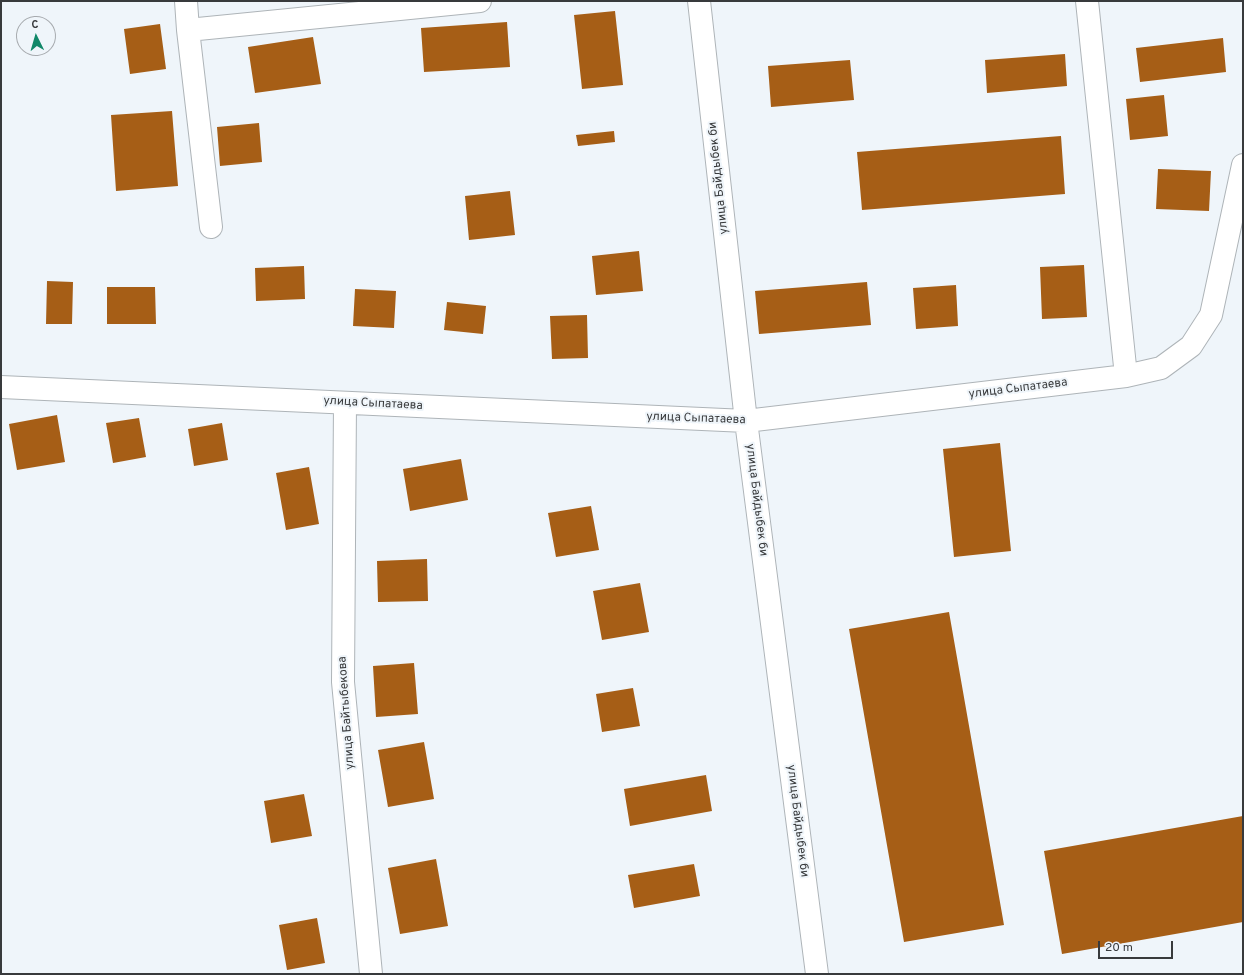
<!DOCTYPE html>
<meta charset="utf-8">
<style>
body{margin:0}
#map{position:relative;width:1244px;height:975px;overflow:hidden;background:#eff5fa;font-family:Overpass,sans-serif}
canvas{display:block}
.frame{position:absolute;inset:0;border:2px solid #383a3c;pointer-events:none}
.north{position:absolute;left:16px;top:16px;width:40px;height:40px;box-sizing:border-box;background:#eff5fa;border:1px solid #a6aaae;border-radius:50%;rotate:355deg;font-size:11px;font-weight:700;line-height:16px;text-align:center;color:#383a3c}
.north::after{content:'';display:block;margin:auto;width:14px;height:18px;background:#118869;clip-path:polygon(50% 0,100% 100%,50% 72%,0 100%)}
.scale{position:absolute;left:1098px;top:941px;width:75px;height:18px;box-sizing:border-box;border:2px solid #383a3c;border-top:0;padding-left:5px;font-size:12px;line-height:14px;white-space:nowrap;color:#383a3c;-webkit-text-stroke:3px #eff5fa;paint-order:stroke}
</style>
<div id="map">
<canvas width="1244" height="975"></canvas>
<div class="frame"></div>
<div class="north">С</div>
<div class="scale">20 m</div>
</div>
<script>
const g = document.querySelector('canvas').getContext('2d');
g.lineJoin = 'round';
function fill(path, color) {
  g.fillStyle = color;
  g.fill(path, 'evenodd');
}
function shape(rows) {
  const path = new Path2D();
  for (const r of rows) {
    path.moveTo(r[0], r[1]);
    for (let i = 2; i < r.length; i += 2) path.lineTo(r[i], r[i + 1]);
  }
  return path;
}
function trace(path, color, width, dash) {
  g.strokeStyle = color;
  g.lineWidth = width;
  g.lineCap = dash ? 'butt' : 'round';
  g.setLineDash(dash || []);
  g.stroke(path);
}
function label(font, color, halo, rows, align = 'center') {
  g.font = font + ' Overpass,sans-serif';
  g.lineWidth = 4;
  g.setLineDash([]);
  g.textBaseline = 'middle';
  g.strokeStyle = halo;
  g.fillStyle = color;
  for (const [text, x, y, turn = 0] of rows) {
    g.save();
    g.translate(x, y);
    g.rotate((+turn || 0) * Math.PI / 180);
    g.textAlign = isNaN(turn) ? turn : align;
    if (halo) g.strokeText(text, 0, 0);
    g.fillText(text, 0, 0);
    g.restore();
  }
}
fill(shape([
 [615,11,623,85,582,89,574,15],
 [507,22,510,67,424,72,421,28],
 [160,24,166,69,130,74,124,29],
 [313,37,321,84,255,93,248,47],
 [1223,38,1226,72,1140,82,1136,48],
 [1065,54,1067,86,987,93,985,60],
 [850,60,854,100,771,107,768,66],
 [1164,95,1168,136,1130,140,1126,99],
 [172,111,178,186,116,191,111,115],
 [259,123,262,162,220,166,217,127],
 [614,131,615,142,578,146,576,135],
 [1061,136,1065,194,862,210,857,152],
 [1158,169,1211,171,1209,211,1156,209],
 [510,191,515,235,469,240,465,196],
 [639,251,643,291,596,295,592,256],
 [1084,265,1087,317,1042,319,1040,267],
 [304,266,305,299,256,301,255,268],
 [47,281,73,282,72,324,46,324],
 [867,282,871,325,759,334,755,291],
 [956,285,958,326,916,329,913,288],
 [107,287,155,287,156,324,107,324],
 [355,289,396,291,394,328,353,326],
 [447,302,486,306,483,334,444,330],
 [587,315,588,358,552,359,550,316],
 [57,415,65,462,17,470,9,424],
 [139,418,146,457,113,463,106,423],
 [222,423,228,460,194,466,188,429],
 [1000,443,1011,551,954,557,943,449],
 [461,459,468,500,410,511,403,469],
 [309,467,319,524,286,530,276,473],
 [591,506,599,550,556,557,548,513],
 [427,559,428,601,378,602,377,561],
 [640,583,649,632,602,640,593,591],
 [949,612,1004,925,904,942,849,629],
 [414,663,418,714,376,717,373,666],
 [633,688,640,726,602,732,596,694],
 [424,742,434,799,388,807,378,750],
 [706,775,712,811,630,826,624,789],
 [304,794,312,836,271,843,264,801],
 [1243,816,1243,922,1062,954,1044,851],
 [436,859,448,926,400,934,388,868],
 [694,864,700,896,634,908,628,875],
 [317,918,325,963,287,970,279,925]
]), '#a65e16');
const minor = shape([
 [186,1,188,30,211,227],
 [699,1,746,421,817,974],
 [1087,1,1126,376],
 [188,30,480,1],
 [1,387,746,421,1126,376,1161,368,1191,346,1211,315,1243,165],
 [345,403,343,682,371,974]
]);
trace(minor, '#aeb4b8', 24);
trace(minor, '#fff', 22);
label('12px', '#383a3c', '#eff5fa', [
 ["улица Байдыбек би",719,178,-96],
 ["улица Сыпатаева",1018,389,-7],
 ["улица Сыпатаева",373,404,3],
 ["улица Сыпатаева",696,419,2],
 ["улица Байдыбек би",756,500,83],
 ["улица Байтыбекова",347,713,-94],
 ["улица Байдыбек би",797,821,83]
]);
</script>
